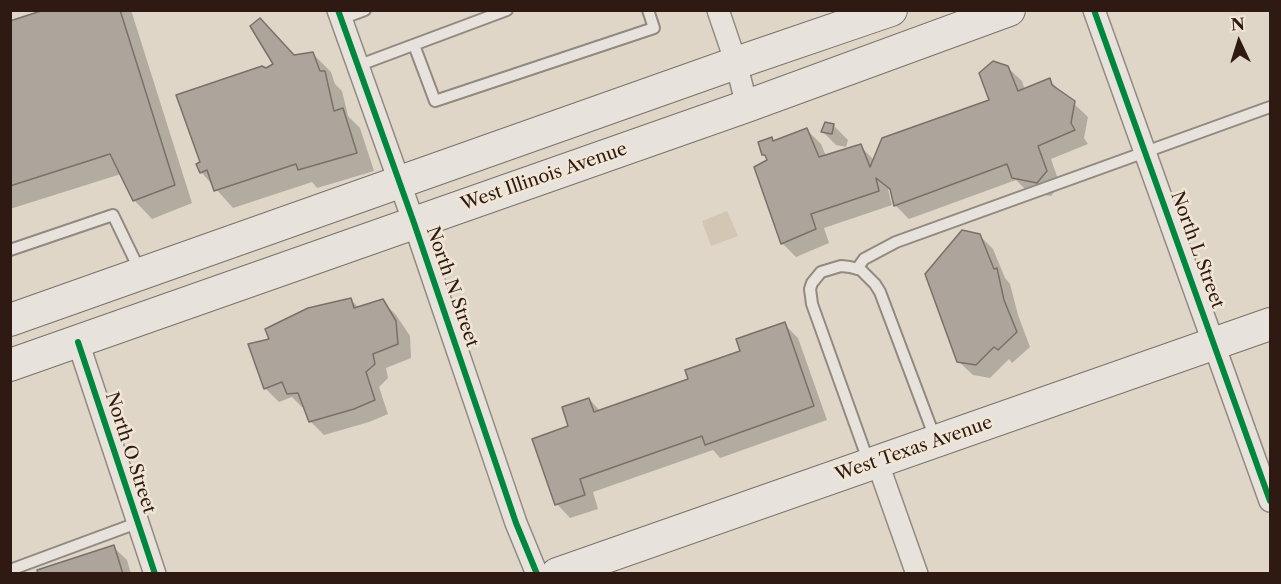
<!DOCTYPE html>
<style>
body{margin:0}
#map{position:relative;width:1281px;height:584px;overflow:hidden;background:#dfd6c8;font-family:"Libre Caslon Text",serif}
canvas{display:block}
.frame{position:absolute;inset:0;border:12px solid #2e1a13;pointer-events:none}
.north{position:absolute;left:1209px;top:12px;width:60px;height:60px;-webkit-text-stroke:4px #f1e6d5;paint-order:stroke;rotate:356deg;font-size:16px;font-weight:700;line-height:24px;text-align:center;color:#2e1a13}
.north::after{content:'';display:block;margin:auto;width:21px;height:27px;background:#2e1a13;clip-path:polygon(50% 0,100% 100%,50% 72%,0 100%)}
</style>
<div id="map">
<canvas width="1281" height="584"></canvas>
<div class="frame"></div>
<div class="north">N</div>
</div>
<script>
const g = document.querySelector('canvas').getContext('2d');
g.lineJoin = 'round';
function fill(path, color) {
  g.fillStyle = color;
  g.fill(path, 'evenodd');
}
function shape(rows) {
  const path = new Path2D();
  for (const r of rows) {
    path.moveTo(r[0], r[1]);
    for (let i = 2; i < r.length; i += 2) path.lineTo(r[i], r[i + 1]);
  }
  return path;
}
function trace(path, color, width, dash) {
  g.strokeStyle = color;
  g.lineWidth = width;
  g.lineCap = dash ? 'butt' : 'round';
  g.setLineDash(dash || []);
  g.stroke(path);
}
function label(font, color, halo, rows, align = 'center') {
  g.font = font + ' "Libre Caslon Text",serif';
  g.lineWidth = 5;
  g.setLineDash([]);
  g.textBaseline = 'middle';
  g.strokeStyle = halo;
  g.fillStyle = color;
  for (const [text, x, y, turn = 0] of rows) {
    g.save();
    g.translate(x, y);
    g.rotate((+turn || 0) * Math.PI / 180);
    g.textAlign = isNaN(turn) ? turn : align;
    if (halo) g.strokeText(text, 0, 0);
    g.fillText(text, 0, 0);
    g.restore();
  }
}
fill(shape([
 [727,211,738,236,711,246,702,221]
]), '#d3c6b3');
fill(shape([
 [49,10,131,10,192,203,152,219,134,200,121,174,10,209,10,23],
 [313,54,331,72,335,84,342,91,348,116,360,128,374,171,317,188,312,182,233,208,201,172,202,163,266,70,295,56],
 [1007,67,1022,81,1025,90,1049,80,1088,117,1084,138,1088,144,1051,159,1060,185,1051,196,1028,192,1016,180,909,219,895,205,892,192,888,189,892,205,824,228,829,243,796,257,782,243,769,160,763,154,771,139,774,142,807,130,821,144,826,156,860,146,874,160,991,101],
 [826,124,834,126,848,140,846,147,836,145,823,132],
 [979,235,993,249,1005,278,1010,284,1018,315,1030,347,1012,363,1009,359,990,378,973,375,958,361],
 [351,300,359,308,382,301,396,315,410,336,411,358,386,368,388,378,379,387,388,414,369,422,324,435,310,421,305,407,302,407,292,397,279,402,265,388,271,340],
 [784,324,798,338,827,420,720,458,713,450,593,492,598,509,570,518,557,504,589,399,600,411,690,380,742,351],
 [113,547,127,560,131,574,40,574]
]), '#0003');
const building = shape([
 [44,10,120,10,175,185,133,201,110,154,10,186,10,21,44,10],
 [260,18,294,55,313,52,320,71,325,71,334,111,343,108,357,153,298,170,296,164,214,191,207,170,200,173,196,164,200,162,176,95,262,66,266,68,273,64,250,26,260,18],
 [993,61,1008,66,1018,91,1050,78,1052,85,1075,101,1071,123,1075,130,1038,146,1047,171,1037,183,1012,178,1007,164,894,206,890,189,876,178,879,191,811,214,816,229,781,244,754,167,767,160,765,155,762,155,758,142,772,137,773,141,807,128,819,157,861,144,870,167,882,138,989,100,979,73,993,61],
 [825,122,834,124,832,134,821,132,825,122],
 [962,230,980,234,994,269,997,268,1004,300,1017,332,998,350,994,347,976,365,957,362,925,274,962,230],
 [351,298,354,308,383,299,396,321,398,344,373,354,375,364,366,372,375,400,354,409,309,422,298,393,287,394,282,382,264,389,248,344,269,339,265,329,308,308,351,298],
 [785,322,814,406,705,445,702,436,580,479,585,495,555,505,532,439,568,426,562,407,589,398,594,412,688,379,685,370,740,351,736,339,785,322],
 [114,545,123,574,38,574,37,570,114,545]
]);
fill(building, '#ada59b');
trace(building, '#797169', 1.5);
const service = shape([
 [341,19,365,10],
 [414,45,435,101,654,28,648,10],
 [357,66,507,10],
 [10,250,113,215,140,271],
 [857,269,864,259,896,242,1270,107],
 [869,463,812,304,810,289,812,283,821,272,841,266,850,267,861,270,875,284,880,292,935,438],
 [10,570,137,523]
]);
const minor = shape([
 [338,10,414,223,516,523,537,574],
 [718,10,736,63,747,106],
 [1094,10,1270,501],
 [78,342,155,574],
 [877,461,917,574]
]);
const secondary = shape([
 [10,320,736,63,891,10],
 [10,365,747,106,1009,10],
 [557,574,1270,324]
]);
trace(service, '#928a82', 14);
trace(minor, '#928a82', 24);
trace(secondary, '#797169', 34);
trace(service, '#e7e2db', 10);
trace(minor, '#e7e2db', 21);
trace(secondary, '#e7e2db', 32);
trace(shape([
 [338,10,414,223,516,523,537,574],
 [1094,10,1270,501],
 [78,342,155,574]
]), '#00873e', 6);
label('18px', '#2e1a13', '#f1e6d5', [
 ["West Illinois Avenue",544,177,-19],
 ["North L Street",1197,250,70],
 ["North N Street",452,287,71],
 ["West Texas Avenue",914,449,-19],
 ["North O Street",130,453,72]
]);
</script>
